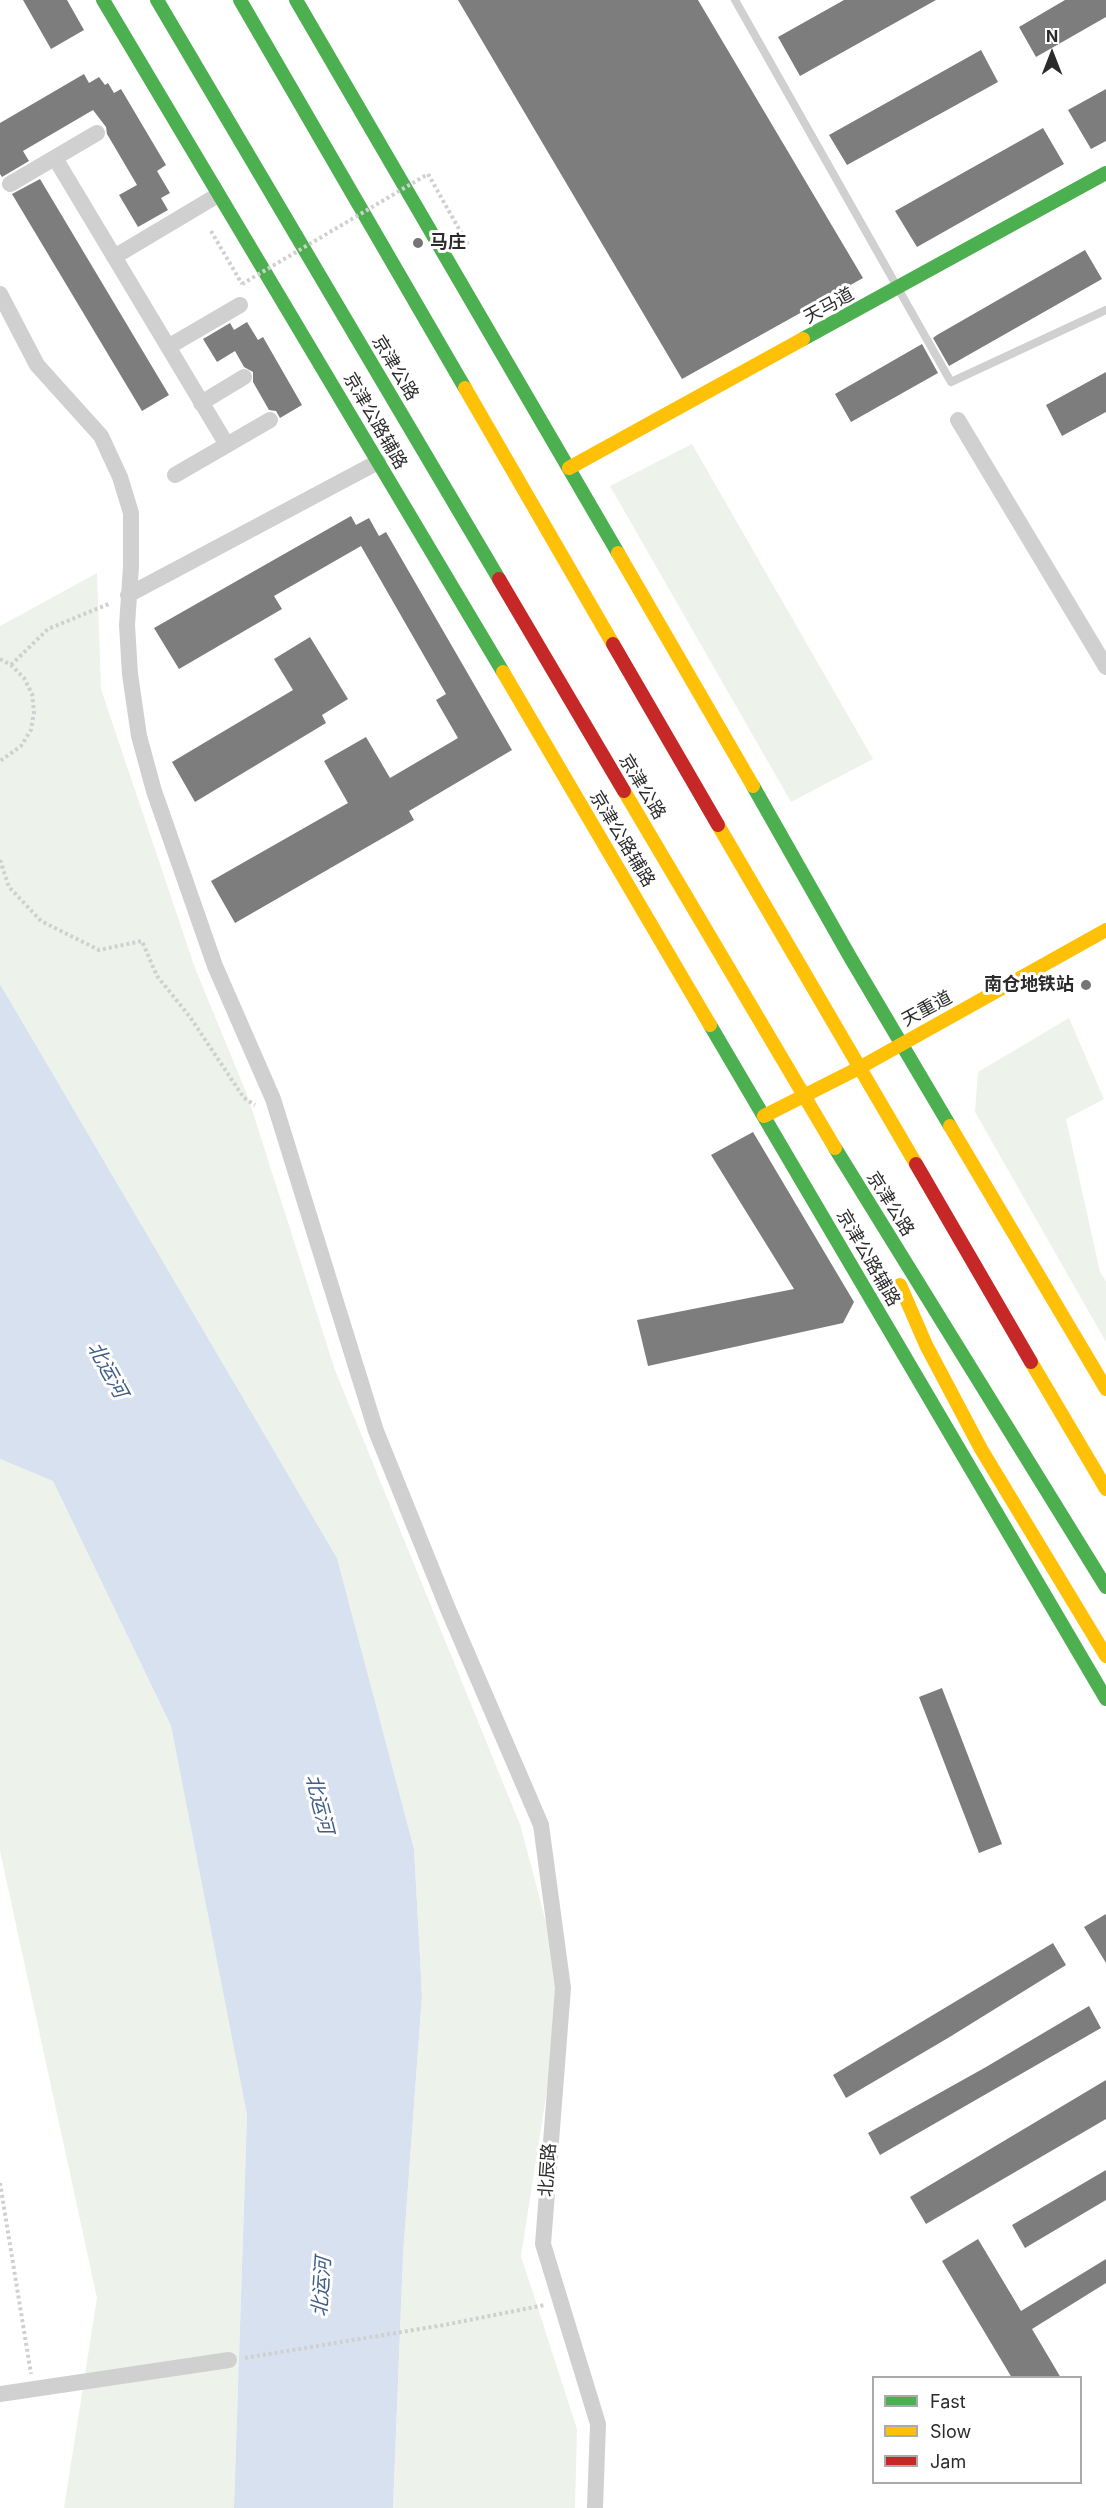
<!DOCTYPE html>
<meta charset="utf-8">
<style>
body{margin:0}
#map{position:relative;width:1106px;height:2508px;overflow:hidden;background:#fff;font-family:Inter,sans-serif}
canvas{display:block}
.legend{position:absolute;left:872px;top:2376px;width:210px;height:108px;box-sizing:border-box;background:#fff;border:2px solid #aaa;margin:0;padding:8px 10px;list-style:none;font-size:18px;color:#2b2b2b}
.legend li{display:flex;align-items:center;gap:12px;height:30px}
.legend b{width:30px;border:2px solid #aaa}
.north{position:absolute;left:1022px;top:24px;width:60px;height:60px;-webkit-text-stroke:4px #fff;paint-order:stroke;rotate:0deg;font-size:16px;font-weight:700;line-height:24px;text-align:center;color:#2b2b2b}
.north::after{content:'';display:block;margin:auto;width:21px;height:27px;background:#2b2b2b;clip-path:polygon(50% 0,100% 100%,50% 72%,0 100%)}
</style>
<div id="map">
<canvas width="1106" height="2508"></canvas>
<ul class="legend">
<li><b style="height:8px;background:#4caf50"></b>Fast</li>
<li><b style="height:8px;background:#ffc107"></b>Slow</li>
<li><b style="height:8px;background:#c62828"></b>Jam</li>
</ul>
<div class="north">N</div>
</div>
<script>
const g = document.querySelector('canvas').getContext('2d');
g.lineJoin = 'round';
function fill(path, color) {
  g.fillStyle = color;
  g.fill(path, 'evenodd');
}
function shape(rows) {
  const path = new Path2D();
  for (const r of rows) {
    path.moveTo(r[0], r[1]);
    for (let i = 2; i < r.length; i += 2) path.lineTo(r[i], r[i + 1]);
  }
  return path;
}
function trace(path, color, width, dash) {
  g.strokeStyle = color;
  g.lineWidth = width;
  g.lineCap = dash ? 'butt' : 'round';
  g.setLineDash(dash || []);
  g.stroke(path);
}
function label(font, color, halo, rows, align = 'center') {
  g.font = font + ' Inter,"Noto Sans SC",sans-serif';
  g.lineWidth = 6;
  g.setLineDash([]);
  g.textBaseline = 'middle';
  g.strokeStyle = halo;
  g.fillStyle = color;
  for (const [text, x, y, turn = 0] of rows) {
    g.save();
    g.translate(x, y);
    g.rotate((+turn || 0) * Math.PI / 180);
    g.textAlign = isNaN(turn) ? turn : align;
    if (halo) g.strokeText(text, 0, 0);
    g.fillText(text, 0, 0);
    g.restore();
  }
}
fill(shape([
 [692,444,873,759,791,802,610,486],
 [97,573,101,689,195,968,248,1097,335,1370,521,1827,563,1988,521,2256,577,2429,575,2508,393,2508,403,2255,422,1995,414,1849,337,1558,0,984,0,626],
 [1069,1018,1104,1099,1066,1119,1100,1272,1106,1281,1106,1342,975,1112,978,1072],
 [0,1459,53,1481,171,1726,247,2115,234,2508,64,2508,97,2298,0,1851]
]), '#edf3ea');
fill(shape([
 [0,984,337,1558,414,1849,422,1995,403,2255,393,2508,234,2508,247,2115,171,1726,53,1481,0,1459]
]), '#d7e1ef');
fill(shape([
 [23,0,67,0,84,30,51,49],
 [458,0,698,0,863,278,682,379],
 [844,0,936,0,800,76,778,37],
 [1065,0,1106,0,1106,17,1036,57,1019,27],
 [981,50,998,82,847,165,829,135],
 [84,74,89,83,99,77,105,85,108,83,114,93,121,89,166,165,157,171,170,193,161,198,168,210,138,227,119,195,137,185,107,134,106,127,93,110,23,151,29,161,2,177,0,174,0,123],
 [1106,89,1106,141,1091,149,1068,110],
 [1043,128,1064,164,917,247,895,211],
 [40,179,169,395,142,411,12,194],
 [1085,250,1102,279,949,366,933,338,937,335],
 [247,322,258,340,263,337,302,405,280,418,276,411,269,410,253,382,253,372,244,367,235,351,217,362,203,339,230,323,234,330],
 [922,344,938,373,851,422,835,394],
 [1106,372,1106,412,1062,436,1046,405],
 [351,516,356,525,369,518,379,536,386,532,512,750,409,811,414,820,235,923,211,881,348,803,324,761,366,737,390,778,458,738,436,700,446,694,361,546,274,596,282,609,179,669,154,628],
 [310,637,348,699,322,715,326,723,195,802,172,762,293,690,274,659],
 [753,1132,854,1302,843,1323,648,1366,637,1320,794,1289,711,1155],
 [942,1688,1002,1844,979,1853,919,1697],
 [1106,1914,1106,1963,1084,1927],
 [1053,1943,1066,1965,948,2038,846,2098,833,2075],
 [1089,2006,1101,2028,880,2155,868,2133,986,2067],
 [1106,2080,1106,2119,926,2224,910,2197],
 [1106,2170,1106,2200,1025,2248,1012,2225],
 [978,2239,1021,2311,1106,2259,1106,2283,1032,2329,1061,2378,1012,2378,942,2261]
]), '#7d7d7d');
trace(shape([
 [428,174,468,245],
 [211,231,242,284],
 [0,659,11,665,24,678,32,694,34,712,31,730,21,746,0,761],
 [11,665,48,629,111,603],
 [0,860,9,887,41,921,99,950,142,941,157,976,190,1017,244,1098,255,1105],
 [0,2183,31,2374],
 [245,2358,444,2325,545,2305]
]), '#d0d0d0', 4, [3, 3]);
trace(shape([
 [735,0,951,382,1106,310]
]), '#d0d0d0', 8);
trace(shape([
 [55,158,227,445],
 [10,184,97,133],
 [114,257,218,195],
 [0,294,37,365,101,436,120,477,131,513,131,567,127,625,130,674,139,736,154,791,215,966,273,1099,376,1431,448,1609,541,1825,563,1988,543,2244,598,2424,595,2508],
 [168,347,240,305],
 [201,403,244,377],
 [958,420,1106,667],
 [175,475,270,420],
 [128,595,378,462],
 [0,2394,229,2360]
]), '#d0d0d0', 16);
trace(shape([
 [103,0,503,672],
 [157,0,499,579],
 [240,0,465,388],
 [296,0,618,553],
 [803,339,1106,173],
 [753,786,850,957,950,1126],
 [710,1025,1106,1699],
 [835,1148,1106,1587]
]), '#4caf50', 14);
trace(shape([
 [465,388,613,644],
 [569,468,803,339],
 [618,553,753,786],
 [503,672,710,1025],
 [624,791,835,1148],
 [718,825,916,1164],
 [764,1116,859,1068,1106,930],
 [950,1126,1106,1389],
 [900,1285,926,1345,981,1449,1106,1656],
 [1031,1362,1106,1489]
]), '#ffc107', 14);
trace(shape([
 [499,579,624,791],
 [613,644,718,825],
 [916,1164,1031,1362]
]), '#c62828', 14);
trace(shape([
 [242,284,428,174]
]), '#d0d0d0', 4, [3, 3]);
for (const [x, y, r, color] of [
 [418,243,6,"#757575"],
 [1086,985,6,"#757575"]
]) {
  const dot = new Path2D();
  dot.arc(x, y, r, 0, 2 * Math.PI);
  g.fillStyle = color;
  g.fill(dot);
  trace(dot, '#fff', 2);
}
label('bold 18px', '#2b2b2b', '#fff', [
 ["马庄",430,243],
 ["南仓地铁站",1074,985,"right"]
], 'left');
label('18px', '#2b2b2b', '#fff', [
 ["天马道",829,306,-29],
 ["京津公路",395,368,59],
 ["京津公路辅路",375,421,60],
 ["京津公路",642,787,59],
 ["京津公路辅路",622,839,59],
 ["天重道",927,1009,-28],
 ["京津公路",890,1204,58],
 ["京津公路辅路",868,1258,60],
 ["北辰路",548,2170,-86]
]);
label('italic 20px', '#3f5d88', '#fff', [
 ["北运河",107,1370,61],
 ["北运河",319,1804,76],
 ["北运河",322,2287,-86]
]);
</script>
